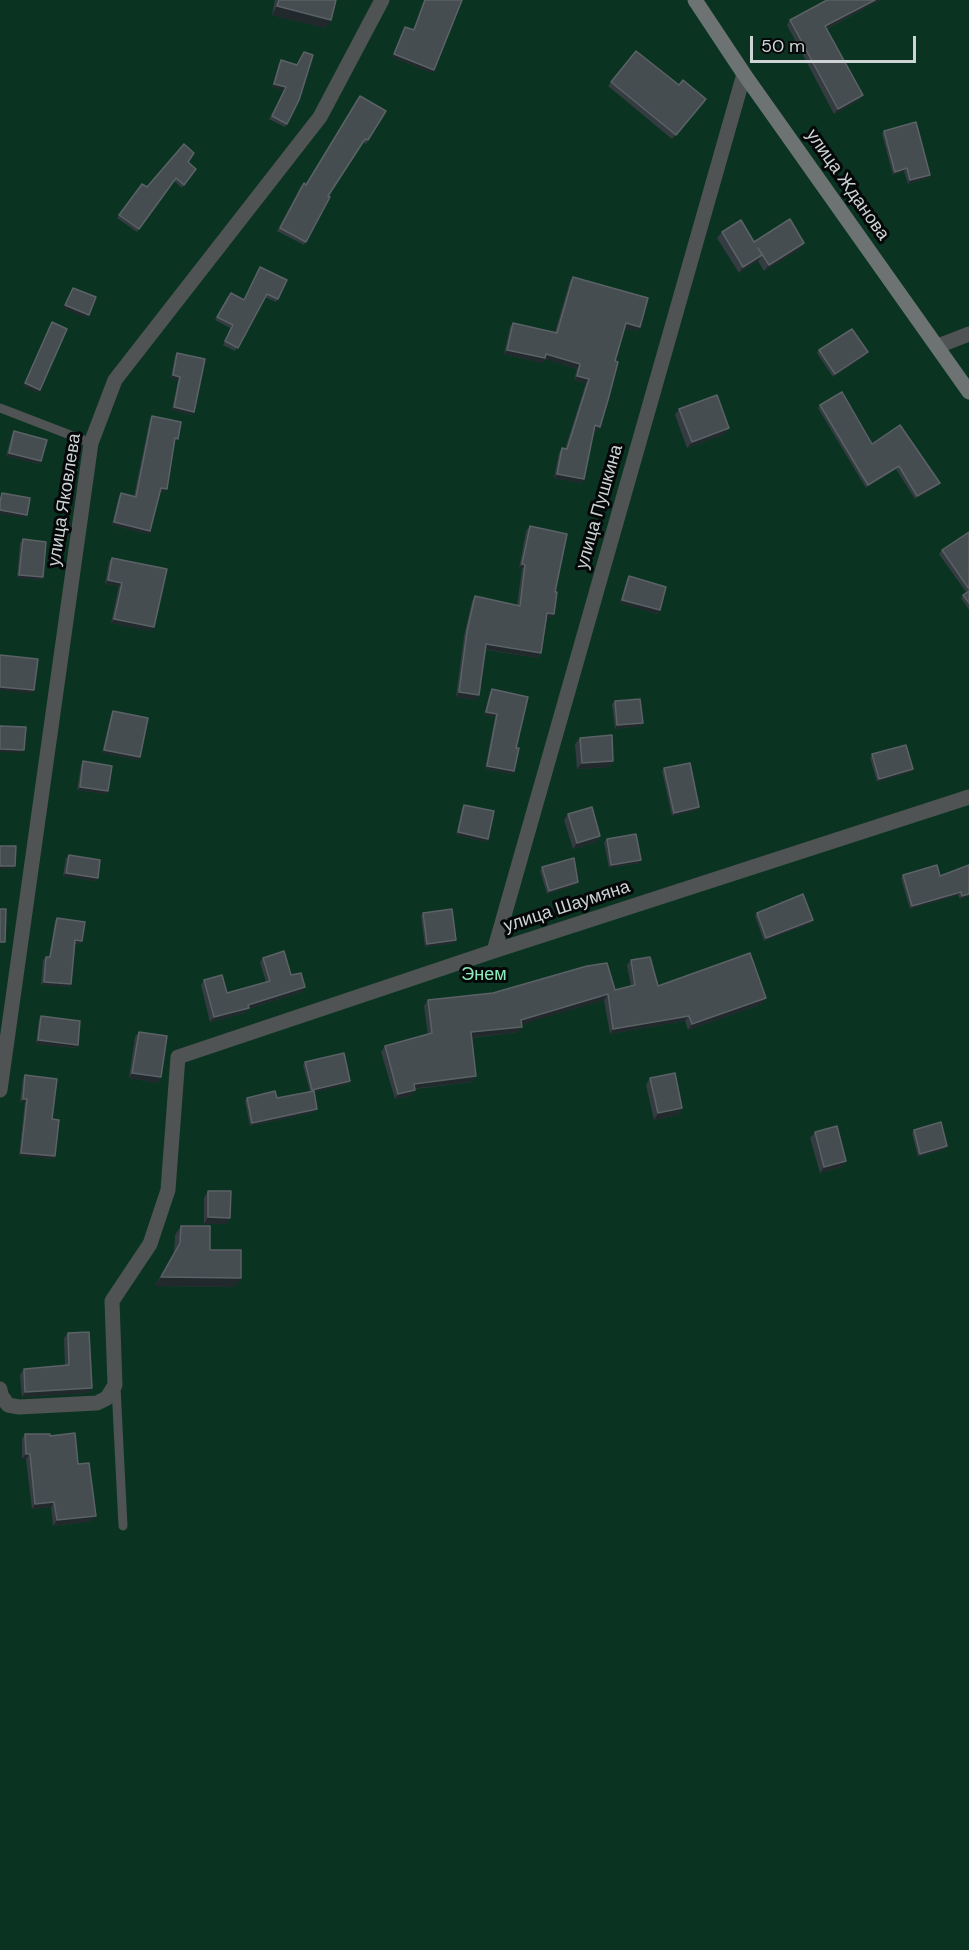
<!DOCTYPE html>
<meta charset="utf-8">
<style>
body{margin:0}
#map{position:relative;width:969px;height:1950px;overflow:hidden;background:#151e1f;font-family:"DM Sans",sans-serif}
canvas{display:block}
.scale{position:absolute;left:750px;top:36px;width:166px;height:27px;box-sizing:border-box;border:3px solid #ced4d5;border-top:0;padding-left:8px;font-size:18px;line-height:21px;white-space:nowrap;color:#ced4d5;-webkit-text-stroke:4px #050708;paint-order:stroke}
</style>
<div id="map">
<canvas width="969" height="1950"></canvas>
<div class="scale">50 m</div>
</div>
<script>
const g = document.querySelector('canvas').getContext('2d');
g.lineJoin = 'round';
function fill(path, color) {
  g.fillStyle = color;
  g.fill(path, 'evenodd');
}
function shape(rows) {
  const path = new Path2D();
  for (const r of rows) {
    path.moveTo(r[0], r[1]);
    for (let i = 2; i < r.length; i += 2) path.lineTo(r[i], r[i + 1]);
  }
  return path;
}
function trace(path, color, width, dash) {
  g.strokeStyle = color;
  g.lineWidth = width;
  g.lineCap = dash ? 'butt' : 'round';
  g.setLineDash(dash || []);
  g.stroke(path);
}
function label(font, color, halo, rows, align = 'center') {
  g.font = font + ' "DM Sans",sans-serif';
  g.lineWidth = 6;
  g.setLineDash([]);
  g.textBaseline = 'middle';
  g.strokeStyle = halo;
  g.fillStyle = color;
  for (const [text, x, y, turn = 0] of rows) {
    g.save();
    g.translate(x, y);
    g.rotate((+turn || 0) * Math.PI / 180);
    g.textAlign = isNaN(turn) ? turn : align;
    if (halo) g.strokeText(text, 0, 0);
    g.fillText(text, 0, 0);
    g.restore();
  }
}
fill(shape([
 [0,0,969,0,969,1950,0,1950]
]), '#0a3322');
trace(shape([
 [0,408,91,443],
 [116,1387,123,1526]
]), '#4f5353', 9);
trace(shape([
 [938,346,969,334],
 [494,951,744,74],
 [0,1090,91,443,115,380,320,117,382,0],
 [0,1389,1,1395,8,1405,19,1407,97,1403,107,1398,115,1385,112,1301,150,1244,168,1190,178,1057,494,951,969,797]
]), '#4f5353', 15);
trace(shape([
 [695,0,744,74,969,392]
]), '#6c7372', 15);
fill(shape([
 [275,0,336,0,325,28,272,15],
 [424,0,461,0,432,73,392,57,403,30,405,27,413,30],
 [827,0,880,0,827,29,863,95,859,100,834,114,787,25,790,20],
 [304,52,287,124,285,127,269,119,284,91,272,87,279,63,281,60,297,64],
 [611,82,679,85,702,104,672,139,608,86],
 [360,96,368,140,366,144,363,142,328,196,304,245,277,231,301,186,306,184],
 [884,131,930,175,928,178,908,184,904,171,893,175,882,134],
 [188,162,196,169,182,188,174,181,137,232,117,218,142,184,147,187],
 [722,232,754,242,800,249,764,271,758,261,739,273,717,238],
 [260,267,278,299,276,302,265,297,235,351,223,345,230,328,215,320,228,296,244,300],
 [573,277,640,327,637,331,625,328,615,361,600,427,597,431,594,430,584,479,581,483,554,478,559,453,562,448,565,449,586,383,574,380,577,369,545,359,542,363,504,354,510,327,513,323,555,332,570,281],
 [52,322,40,390,38,393,23,386],
 [819,350,866,355,833,377,817,353],
 [177,353,194,412,192,415,172,410,178,380,171,378,175,356],
 [820,405,872,444,938,486,915,499,896,469,866,488,818,408],
 [679,409,729,428,725,434,687,448,675,415],
 [152,416,175,442,174,442,164,492,160,491,150,531,148,534,112,525,119,496,121,493,134,496,150,419],
 [14,431,41,461,39,464,6,456,12,434],
 [530,526,555,592,551,618,547,618,541,653,538,658,486,650,479,695,476,700,456,697,464,636,472,601,475,596,517,605,522,569,519,569,526,531],
 [969,532,969,610,961,598,966,592,939,554,942,550],
 [23,539,43,577,41,580,17,578,20,543],
 [112,558,151,631,111,623,119,586,105,584,109,561],
 [629,576,660,610,657,614,620,603,627,579],
 [492,689,516,748,514,771,512,774,485,769,495,717,484,715,490,692],
 [615,701,643,723,640,726,615,729,612,704],
 [113,711,138,760,102,753,111,714],
 [580,738,613,761,609,767,577,769,575,744],
 [872,754,913,769,911,772,877,782,870,758],
 [83,761,108,791,106,794,77,790,81,765],
 [664,768,699,807,697,810,672,816,662,771],
 [464,805,488,839,486,842,456,835,462,808],
 [568,814,600,836,596,842,573,849,564,820],
 [607,839,639,863,609,868,604,842],
 [69,855,98,878,95,881,63,876,66,858],
 [542,867,578,882,576,885,547,894,540,871],
 [903,875,940,876,969,896,960,899,958,895,910,909,901,878],
 [423,913,456,940,454,943,425,947,421,916],
 [757,913,813,920,811,923,764,941,755,916],
 [57,918,80,944,75,944,71,984,69,987,41,985,43,960,46,957,49,957,55,921],
 [263,958,291,975,302,992,248,1009,245,1013,210,1022,201,985,204,980,227,993,266,982,260,962],
 [631,960,658,986,762,1004,688,1030,685,1021,610,1034,604,1000,521,1024,522,1027,518,1032,471,1038,472,1082,415,1089,412,1095,395,1099,381,1052,385,1046,428,1035,424,1006,428,1000,615,990,631,986,627,965],
 [41,1016,76,1048,36,1044,39,1019],
 [139,1032,161,1077,157,1083,129,1078,135,1037],
 [305,1062,350,1081,348,1084,314,1092,315,1112,250,1126,245,1101,247,1098,277,1098,310,1092,303,1065],
 [25,1075,52,1119,55,1156,53,1159,19,1156,25,1102,20,1102,23,1078],
 [650,1078,682,1108,678,1115,654,1120,646,1085],
 [914,1130,945,1149,918,1157,912,1133],
 [815,1132,846,1161,842,1167,820,1173,810,1138],
 [208,1191,230,1218,226,1224,204,1224,204,1198],
 [181,1226,210,1250,235,1287,155,1286,174,1252,175,1235],
 [68,1333,92,1388,88,1393,22,1397,20,1375,24,1369,65,1366,64,1338],
 [25,1434,50,1436,78,1464,92,1521,53,1526,51,1507,32,1509,26,1459,22,1459,22,1439]
]), '#353c41');
fill(shape([
 [875,0,880,0,822,31,825,26],
 [277,6,331,20,325,28,272,15],
 [394,54,434,70,432,73,392,57],
 [274,84,286,87,284,91,272,87],
 [863,95,859,100,834,114,838,109],
 [907,168,904,171,893,175,895,172],
 [930,175,928,178,908,184,910,180],
 [804,243,800,249,764,271,769,265],
 [762,255,758,261,739,273,743,267],
 [65,305,89,315,86,318,63,308],
 [626,323,640,327,637,331,623,328],
 [507,350,546,354,580,364,577,369,545,359,542,363,504,354],
 [868,352,866,355,833,377,835,374],
 [173,375,180,377,178,380,171,378],
 [577,376,589,379,586,383,574,380],
 [25,383,40,390,38,393,23,386],
 [174,407,194,412,192,415,172,410],
 [595,425,600,427,597,431,592,430],
 [729,428,725,434,687,448,692,442],
 [9,453,41,461,39,464,6,456],
 [899,466,896,469,866,488,868,485],
 [557,474,584,479,581,483,554,478],
 [940,483,938,486,915,499,917,496],
 [161,488,167,489,164,492,159,491],
 [0,510,27,515,25,518,0,514],
 [114,522,150,531,148,534,112,525],
 [522,564,525,565,522,569,519,569],
 [19,575,43,577,41,580,17,578],
 [108,580,122,583,119,586,105,584],
 [622,600,660,610,657,614,620,603],
 [547,613,554,614,551,618,544,618],
 [114,619,154,627,151,631,111,623],
 [486,644,541,653,538,658,483,649],
 [0,687,34,690,32,694,0,690],
 [459,692,479,695,476,700,456,697],
 [486,712,497,714,495,717,484,715],
 [643,723,640,726,615,729,617,725],
 [0,749,24,750,22,753,0,752],
 [104,750,140,757,138,760,102,753],
 [613,761,609,767,577,769,582,763],
 [487,766,514,771,512,774,485,769],
 [913,769,911,772,877,782,879,779],
 [80,787,108,791,106,794,77,790],
 [699,807,697,810,672,816,674,813],
 [458,832,488,839,486,842,456,835],
 [600,836,596,842,573,849,577,843],
 [641,860,639,863,609,868,611,865],
 [0,866,15,866,13,869,0,869],
 [66,873,98,878,95,881,63,876],
 [578,882,576,885,547,894,549,891],
 [961,892,958,895,910,909,912,906],
 [969,894,969,896,960,899,962,896],
 [813,920,811,923,764,941,766,938],
 [75,940,82,941,80,944,73,943],
 [456,940,454,943,425,947,427,944],
 [44,982,71,984,69,987,41,985],
 [305,987,302,992,248,1009,245,1013,210,1022,214,1017,248,1005],
 [608,994,604,1000,517,1026,521,1020],
 [766,998,762,1004,688,1030,692,1024],
 [689,1016,685,1021,610,1034,613,1029],
 [522,1027,518,1032,467,1038,471,1032],
 [38,1040,78,1045,76,1048,36,1044],
 [132,1073,161,1077,157,1083,129,1078],
 [476,1076,472,1082,410,1089,414,1084],
 [350,1081,348,1084,310,1093,312,1090],
 [415,1090,412,1095,395,1099,398,1094],
 [23,1099,27,1099,25,1102,20,1102],
 [682,1108,678,1115,654,1120,658,1113],
 [317,1109,315,1112,250,1126,252,1123],
 [947,1146,945,1149,918,1157,920,1154],
 [21,1153,55,1156,53,1159,19,1156],
 [846,1161,842,1167,820,1173,824,1167],
 [208,1217,230,1218,226,1224,204,1224],
 [161,1277,241,1278,235,1287,155,1286],
 [92,1388,88,1393,22,1397,25,1392],
 [26,1454,30,1454,26,1459,22,1459],
 [54,1502,51,1507,32,1509,35,1504],
 [96,1516,92,1521,53,1526,57,1520]
]), '#22292d');
const building = shape([
 [279,0,336,0,331,20,277,6,279,0],
 [425,0,462,0,434,70,394,54,405,27,414,30,425,0],
 [827,0,875,0,825,26,863,95,838,109,790,20,827,0],
 [636,51,679,85,683,80,706,99,676,135,611,82,636,51],
 [304,52,313,55,299,100,287,124,272,116,286,87,274,84,281,60,297,65,304,52],
 [360,96,386,111,368,140,365,139,328,196,330,197,306,242,280,228,304,183,306,185,360,96],
 [916,122,930,175,910,180,907,168,895,172,884,131,916,122],
 [184,144,194,153,188,162,196,169,184,185,176,178,139,229,119,215,142,184,147,187,184,144],
 [790,219,804,243,769,265,758,248,762,255,743,267,722,232,741,220,754,242,790,219],
 [260,267,287,280,278,299,267,294,238,348,225,341,233,325,217,317,231,293,244,300,260,267],
 [573,277,648,298,640,327,626,323,615,361,618,362,608,400,600,427,595,425,584,479,557,474,562,448,567,449,589,379,577,376,580,364,546,354,545,358,507,350,513,323,557,333,573,277],
 [73,288,96,297,89,315,65,305,73,288],
 [52,322,67,329,40,390,25,383,52,322],
 [852,329,868,352,835,374,819,350,852,329],
 [177,353,205,359,194,412,174,407,180,377,173,375,177,353],
 [842,392,872,444,900,425,940,483,917,496,899,466,868,485,820,405,842,392],
 [717,395,729,428,692,442,679,409,717,395],
 [152,416,181,422,178,439,175,438,167,489,161,488,150,531,114,522,121,493,136,497,152,416],
 [14,431,47,440,41,461,9,453,14,431],
 [2,493,30,498,27,515,0,510,0,502,2,493],
 [530,526,567,534,555,592,557,592,554,614,547,613,541,653,486,644,479,695,459,692,467,631,475,596,520,606,525,565,522,564,530,526],
 [969,532,969,589,942,550,969,532],
 [23,539,46,542,43,577,19,575,23,539],
 [112,558,167,569,154,627,114,619,122,583,108,580,112,558],
 [629,576,666,587,660,610,622,600,629,576],
 [969,591,969,603,963,595,969,591],
 [0,655,38,659,34,690,0,687,0,655],
 [492,689,528,697,516,748,519,748,514,771,487,766,497,714,486,712,492,689],
 [640,699,643,723,617,725,615,701,640,699],
 [113,711,148,718,140,757,104,750,113,711],
 [0,726,26,727,24,750,0,749,0,726],
 [612,735,613,761,582,763,580,738,612,735],
 [906,745,913,769,879,779,872,754,906,745],
 [83,761,112,766,108,791,80,787,83,761],
 [690,763,699,807,674,813,664,768,690,763],
 [464,805,494,811,488,839,458,832,464,805],
 [592,807,600,836,577,843,568,814,592,807],
 [636,834,641,860,611,865,607,839,636,834],
 [0,846,16,846,15,866,0,866,0,846],
 [69,855,100,860,98,878,66,873,69,855],
 [574,858,578,882,549,891,542,867,574,858],
 [937,865,940,876,969,865,969,894,962,896,961,892,912,906,903,875,937,865],
 [803,894,813,920,766,938,757,913,803,894],
 [0,909,6,909,5,942,0,942,0,909],
 [452,909,456,940,427,944,423,913,452,909],
 [57,918,85,922,82,941,75,940,71,984,44,982,46,957,50,957,57,918],
 [284,951,291,975,301,973,305,987,248,1005,249,1008,214,1017,204,980,222,975,227,993,270,981,263,958,284,951],
 [750,953,766,998,692,1024,689,1016,613,1029,608,994,521,1020,522,1027,471,1032,476,1076,414,1084,415,1090,398,1094,385,1046,432,1033,428,1000,493,993,587,966,607,963,615,990,635,985,631,960,650,957,658,986,750,953],
 [41,1016,80,1021,78,1045,38,1040,41,1016],
 [139,1032,167,1036,161,1077,132,1073,139,1032],
 [344,1053,350,1081,312,1090,305,1062,344,1053],
 [675,1073,682,1108,658,1113,650,1078,675,1073],
 [25,1075,57,1079,52,1119,59,1120,55,1156,21,1153,27,1099,23,1099,25,1075],
 [275,1091,277,1098,314,1091,317,1109,252,1123,247,1098,275,1091],
 [941,1122,947,1146,920,1154,914,1130,941,1122],
 [837,1126,846,1161,824,1167,815,1132,837,1126],
 [208,1191,231,1191,230,1218,208,1217,208,1191],
 [181,1226,210,1226,210,1250,241,1250,241,1278,161,1277,180,1243,181,1226],
 [89,1332,92,1388,25,1392,24,1369,69,1365,68,1333,89,1332],
 [75,1433,78,1464,89,1463,96,1516,57,1520,54,1502,35,1504,30,1454,26,1454,25,1434,50,1434,50,1436,75,1433]
]);
fill(building, '#464d51');
trace(building, '#5b6266', 1.5);
label('18px', '#ced4d5', '#050708', [
 ["улица Жданова",847,185,55],
 ["улица Яковлева",65,500,-81],
 ["улица Пушкина",600,507,-74],
 ["улица Шаумяна",567,907,-18]
]);
label('18px', '#8cebbb', '#050708', [
 ["Энем",484,975]
]);
</script>
